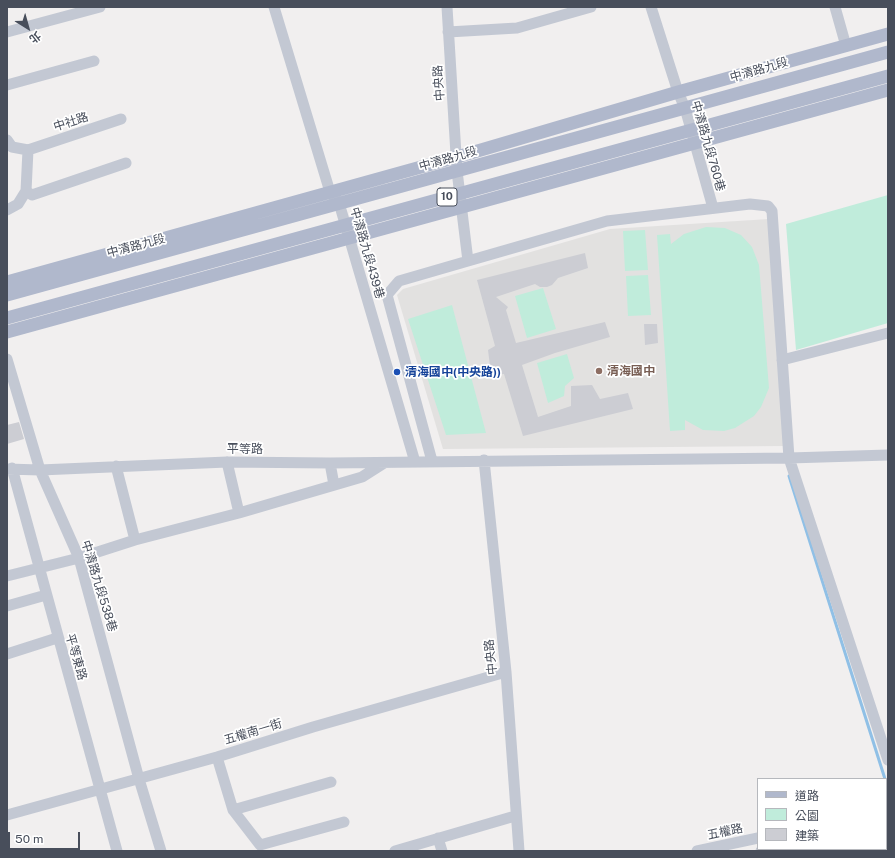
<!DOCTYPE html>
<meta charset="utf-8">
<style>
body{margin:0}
#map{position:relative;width:895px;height:858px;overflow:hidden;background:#f1efef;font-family:"Public Sans","Noto Sans TC",sans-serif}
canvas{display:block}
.frame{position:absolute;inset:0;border:8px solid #484e5b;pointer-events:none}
.legend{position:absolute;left:757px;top:778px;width:130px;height:72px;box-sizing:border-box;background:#fff;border:1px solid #b6b8bd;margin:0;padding:5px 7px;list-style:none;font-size:12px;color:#484e5b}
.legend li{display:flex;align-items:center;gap:8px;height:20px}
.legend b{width:20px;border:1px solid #b6b8bd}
.north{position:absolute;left:8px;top:8px;width:40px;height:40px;-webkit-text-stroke:3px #fff;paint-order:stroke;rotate:143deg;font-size:11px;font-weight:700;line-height:16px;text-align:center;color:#484e5b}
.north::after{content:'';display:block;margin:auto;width:14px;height:18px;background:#484e5b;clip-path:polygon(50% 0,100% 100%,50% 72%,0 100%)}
.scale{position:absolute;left:8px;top:832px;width:72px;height:18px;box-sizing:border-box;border:2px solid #484e5b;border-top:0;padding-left:5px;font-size:12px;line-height:14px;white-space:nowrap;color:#484e5b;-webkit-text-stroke:3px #fff;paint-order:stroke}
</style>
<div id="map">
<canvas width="895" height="858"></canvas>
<div class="frame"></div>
<ul class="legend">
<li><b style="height:5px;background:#b0b8cc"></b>道路</li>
<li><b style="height:11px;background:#c0ecdb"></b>公園</li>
<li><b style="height:11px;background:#cccdd3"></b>建築</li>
</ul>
<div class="north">北</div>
<div class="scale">50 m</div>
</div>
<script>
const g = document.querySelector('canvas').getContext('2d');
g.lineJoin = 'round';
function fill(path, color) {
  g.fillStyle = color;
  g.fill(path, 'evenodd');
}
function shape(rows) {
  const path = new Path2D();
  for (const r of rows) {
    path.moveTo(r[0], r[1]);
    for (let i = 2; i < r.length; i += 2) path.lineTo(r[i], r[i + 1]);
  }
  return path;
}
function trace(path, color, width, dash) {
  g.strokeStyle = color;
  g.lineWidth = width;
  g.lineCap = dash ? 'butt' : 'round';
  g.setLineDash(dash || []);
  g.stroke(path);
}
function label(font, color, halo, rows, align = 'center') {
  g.font = font + ' "Public Sans","Noto Sans TC",sans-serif';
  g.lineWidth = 3.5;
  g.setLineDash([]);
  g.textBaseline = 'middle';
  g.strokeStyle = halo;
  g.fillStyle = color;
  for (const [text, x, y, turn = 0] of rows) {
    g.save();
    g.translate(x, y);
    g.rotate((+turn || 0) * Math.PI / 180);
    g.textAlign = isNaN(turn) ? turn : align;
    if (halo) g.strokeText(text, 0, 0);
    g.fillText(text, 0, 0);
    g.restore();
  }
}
fill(shape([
 [769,219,784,446,443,449,397,295,403,289,610,229]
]), '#e2e1e0');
fill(shape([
 [888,195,888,323,796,350,786,224],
 [706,227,725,228,741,235,752,247,759,265,769,388,761,407,754,416,735,428,724,431,703,430,685,420,685,430,670,431,657,235,670,234,671,244,684,234],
 [645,230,648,270,625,271,623,231],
 [648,275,651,315,628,316,626,276],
 [543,288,556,329,527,338,515,296],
 [452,305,486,433,446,435,408,319],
 [567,354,574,378,565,386,564,396,548,403,537,363]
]), '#c0ecdb');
trace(shape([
 [789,476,885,779],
 [886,783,888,789]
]), '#90c0e6', 3);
fill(shape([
 [585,253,588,268,558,278,552,285,547,287,540,287,535,284,496,297,508,307,506,310,516,343,605,322,610,337,555,353,522,365,538,417,571,406,571,386,592,385,600,399,628,393,633,409,523,436,504,374,493,375,490,366,488,350,495,346,477,280],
 [644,324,657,324,658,343,645,345],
 [19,422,24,439,7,444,7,425]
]), '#cccdd3');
trace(shape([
 [274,7,330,192,339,203,415,462],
 [651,7,678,92,685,108,713,208],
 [835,7,846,46],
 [7,32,100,7],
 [448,32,517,28,591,7],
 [7,85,94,61],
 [7,140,12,147,28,150,121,119],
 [26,191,32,195,126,163],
 [7,210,18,204,26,191,28,150],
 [468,261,607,221,750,204,768,206,772,211,789,458,888,760],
 [7,359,40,470,79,558,139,779,161,851],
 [782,360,888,333],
 [484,460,506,672,519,851],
 [432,461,387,295,399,281,468,261,457,171,447,7],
 [227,462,239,513],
 [330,463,334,485],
 [116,466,135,540],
 [12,468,117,851],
 [7,469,40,470,227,462,330,463,789,458,888,455],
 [7,576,79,558,135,540,239,513,362,477,384,463],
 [7,606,46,595],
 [7,654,57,638],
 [217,757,233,810,260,845,344,822],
 [886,808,888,808],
 [233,810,331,782],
 [7,815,217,757,313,727,506,672],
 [886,823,888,822],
 [438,838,442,851],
 [395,851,515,816],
 [697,851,758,838],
 [761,851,770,849],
 [818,851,819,849]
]), '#c3c8d3', 11);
trace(shape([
 [7,282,457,157,678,92,888,34],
 [7,295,888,52],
 [7,318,888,76],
 [7,332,888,90]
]), '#b0b8cc', 13);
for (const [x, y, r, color] of [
 [599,371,4,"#8d6e63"],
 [397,372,4,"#1a4fb4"]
]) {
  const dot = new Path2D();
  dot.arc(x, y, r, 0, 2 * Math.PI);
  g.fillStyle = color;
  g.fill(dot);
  trace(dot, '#fff', 1.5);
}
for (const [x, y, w] of [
 [447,197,20]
]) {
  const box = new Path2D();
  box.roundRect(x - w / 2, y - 9, w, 18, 3);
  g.fillStyle = '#fff';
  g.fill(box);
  trace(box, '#484e5b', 1);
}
label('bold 11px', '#484e5b', null, [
 ["10",447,197]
]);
label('12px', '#484e5b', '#fff', [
 ["中清路九段",759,70,-16],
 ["中央路",439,83,-94],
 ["中社路",71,122,-18],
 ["中清路九段760巷",708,146,74],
 ["中清路九段",448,159,-16],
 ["中清路九段",136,246,-15],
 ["中清路九段439巷",367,253,74],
 ["平等路",245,449],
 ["中清路九段538巷",99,586,73],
 ["平等東路",76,657,74],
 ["中央路",491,657,-96],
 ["五權南一街",253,732,-17],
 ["五權路",725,832,-12]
]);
label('bold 12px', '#785e54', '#fff', [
 ["清海國中",607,371]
], 'left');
label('bold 12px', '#164399', '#fff', [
 ["清海國中(中央路))",405,372]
], 'left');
</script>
